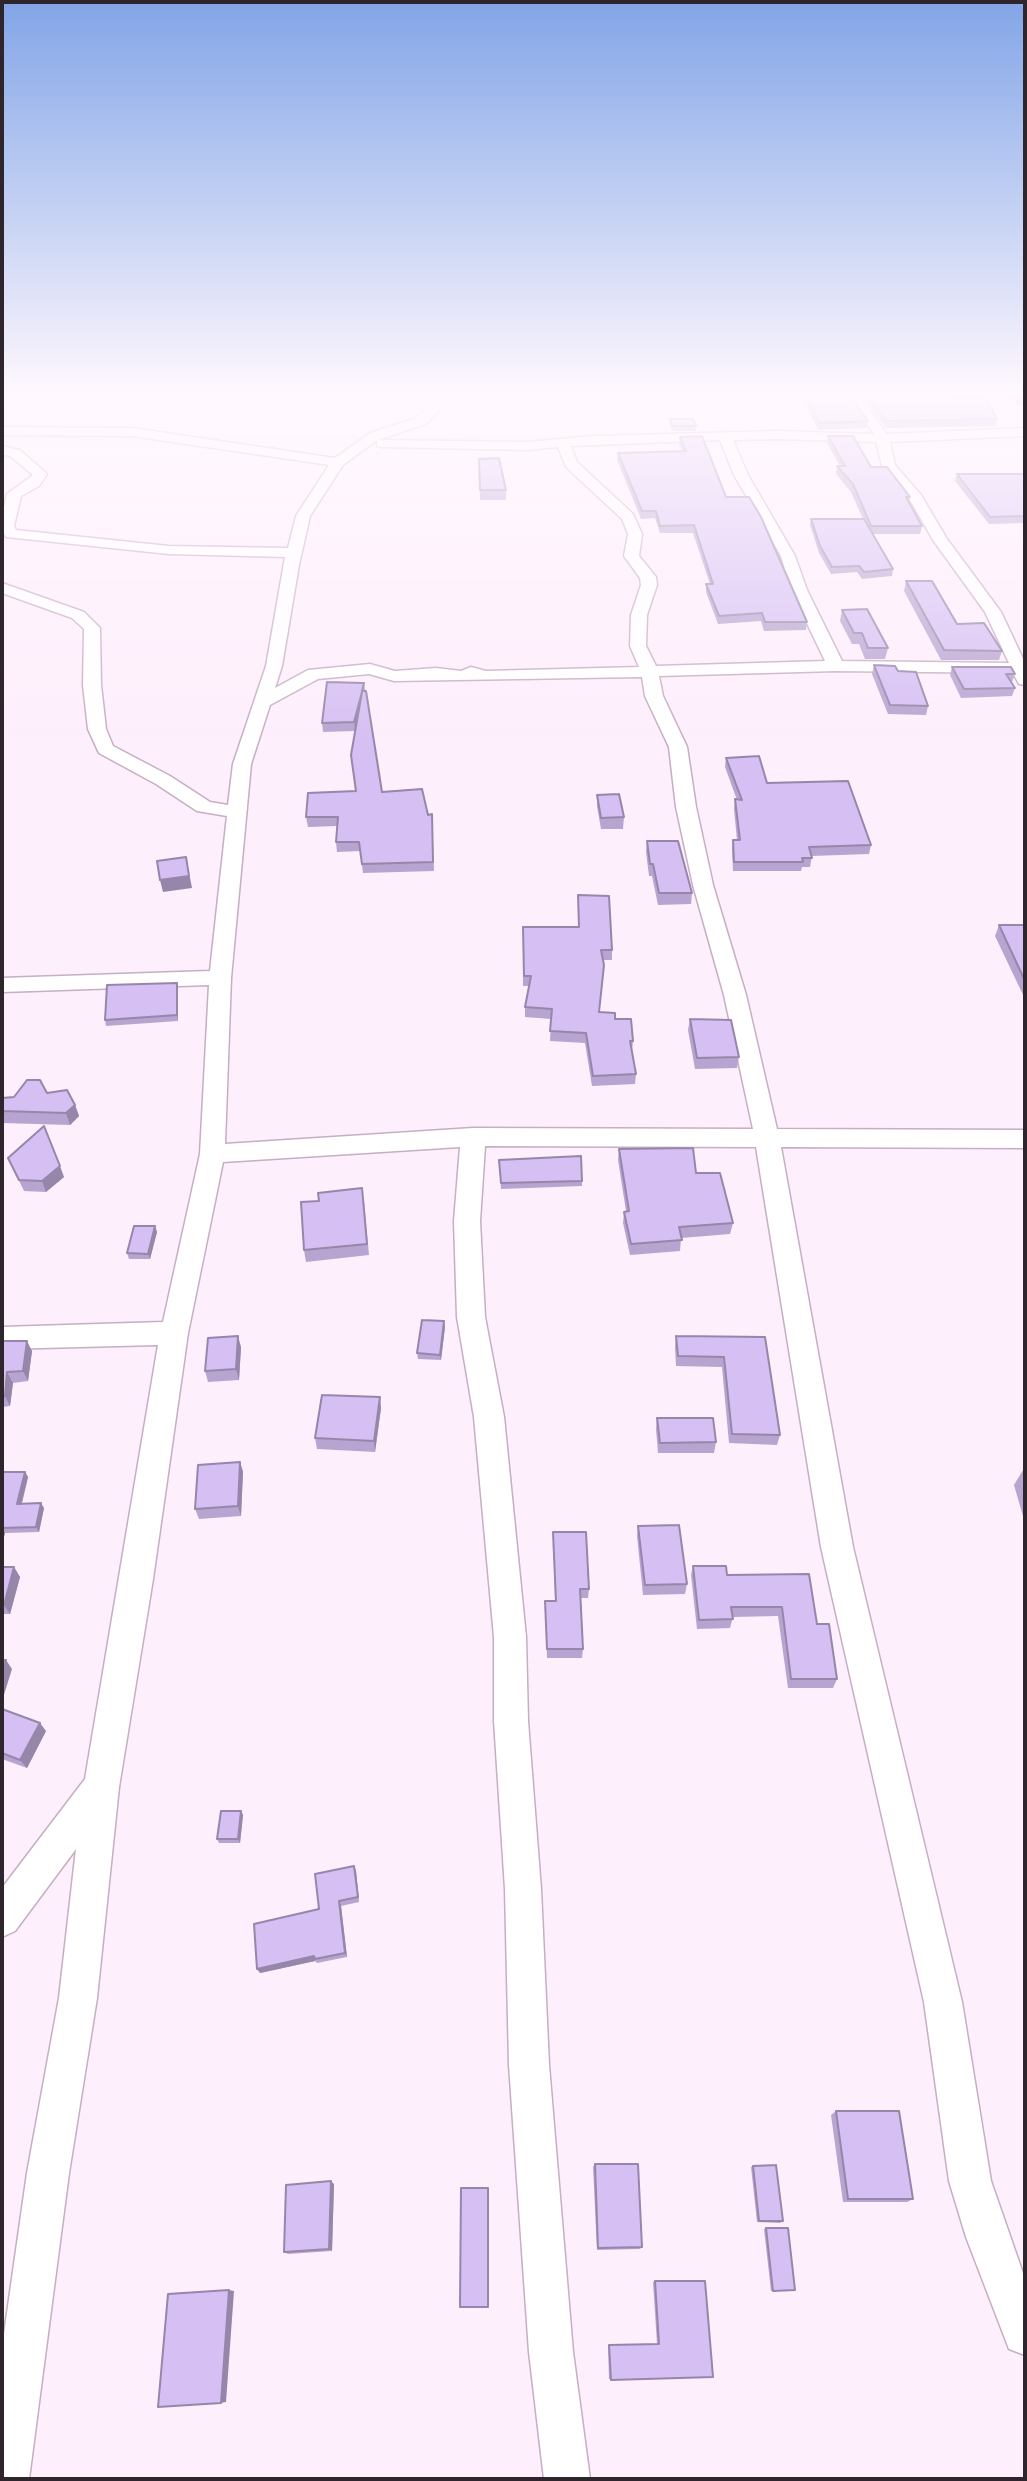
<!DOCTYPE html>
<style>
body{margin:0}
#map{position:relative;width:1027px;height:2481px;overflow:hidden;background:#feeffc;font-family:"Fira Sans Condensed",sans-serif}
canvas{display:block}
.frame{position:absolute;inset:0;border:4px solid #2e252d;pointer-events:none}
</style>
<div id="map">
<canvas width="1027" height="2481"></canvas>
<div class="frame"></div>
</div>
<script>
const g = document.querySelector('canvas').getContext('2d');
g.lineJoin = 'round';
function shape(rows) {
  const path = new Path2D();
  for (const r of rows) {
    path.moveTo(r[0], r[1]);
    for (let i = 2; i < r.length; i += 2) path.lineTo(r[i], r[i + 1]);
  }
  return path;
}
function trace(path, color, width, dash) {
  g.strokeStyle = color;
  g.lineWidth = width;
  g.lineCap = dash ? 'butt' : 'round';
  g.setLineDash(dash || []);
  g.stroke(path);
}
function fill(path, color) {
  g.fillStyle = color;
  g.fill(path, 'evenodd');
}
const minor = shape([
 [438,397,451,397,426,424,378,440,528,442,594,436,779,431,874,434,848,397,860,397,887,434,1025,428,1025,436,890,442,895,465,921,495,947,539,1001,612,1025,663,1025,685,1019,684,1013,673,836,671,659,676,663,696,687,747,696,807,713,885,746,995,777,1129,1025,1130,1025,1148,781,1147,853,1547,962,2002,991,2181,1025,2279,1025,2355,1009,2349,966,2237,949,2181,924,2002,821,1547,756,1147,485,1146,480,1221,485,1317,504,1417,526,1637,528,1721,541,1889,549,2065,573,2352,590,2479,544,2479,529,2352,509,2065,505,1889,494,1721,494,1637,474,1417,457,1317,454,1221,460,1147,223,1162,188,1333,153,1579,119,1787,97,1998,69,2173,29,2479,2,2479,2,2348,27,2173,59,1998,76,1849,15,1931,2,1937,2,1888,85,1779,158,1345,2,1349,2,1327,163,1322,200,1154,209,985,2,992,2,978,210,971,227,816,197,811,156,784,99,753,88,729,83,685,84,629,72,618,2,593,2,583,84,612,100,628,101,685,106,729,113,746,170,776,210,802,228,805,233,764,266,666,285,557,169,554,6,537,2,530,2,517,7,494,33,475,10,456,2,454,2,446,20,450,47,474,39,486,21,496,14,526,16,530,169,546,288,548,296,516,329,465,132,436,2,435,2,427,132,428,335,458,370,433,416,418,438,397],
 [779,439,876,442,882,466,910,500,933,540,985,612,1009,663,842,661,807,590,795,556,748,475,733,440,779,439],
 [377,440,377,446,382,447,528,450,558,447,566,467,622,519,628,534,624,556,640,578,641,585,631,615,630,646,639,667,486,671,471,667,461,671,436,668,395,671,370,664,308,670,275,688,282,666,299,565,310,516,343,465,377,440],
 [720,440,734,475,781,556,791,590,825,661,656,666,646,646,647,615,657,585,656,577,639,556,642,534,633,514,577,462,571,446,720,440],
 [369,674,394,681,642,677,645,696,669,747,676,807,693,885,724,995,753,1129,473,1128,225,1144,231,978,251,764,270,705,318,679,369,674]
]);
const highway = shape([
 [1011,397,1025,397,1025,407,1019,406,1011,397]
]);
trace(minor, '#c6aec3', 3);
trace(highway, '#d9d8d9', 3);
fill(minor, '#fff');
fill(highway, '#d65b92');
fill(shape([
 [799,397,851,397,868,421,867,428,819,430,809,412,809,409],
 [863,397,952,397,997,419,995,426,886,428],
 [670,419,696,426,696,431,673,431,669,424],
 [828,436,871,467,910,497,909,502,922,526,920,534,873,534,893,569,892,576,862,579,857,572,831,574,819,553,810,525,811,519,863,519,851,492,836,474,837,466,840,466,827,443],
 [680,437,726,497,807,622,806,630,764,631,761,621,718,624,706,592,706,584,710,584,693,533,660,533,655,518,641,519,617,460,618,453,682,451,679,444],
 [479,459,506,490,506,500,480,500],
 [957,474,1025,474,1025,523,989,524,955,481],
 [906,581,957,624,1002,651,999,660,941,660,904,591],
 [842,610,888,648,885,659,865,659,859,644,852,644,840,621],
 [874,665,898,671,928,706,926,715,888,714,872,674],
 [952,667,1015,674,1012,682,1011,682,1015,688,1012,696,961,698,950,675],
 [364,683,382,792,428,815,432,814,434,871,363,873,360,851,337,852,336,842,337,826,308,827,306,817,356,791,355,731,323,732,322,723],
 [726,758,767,783,871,845,869,854,812,856,810,867,802,867,801,871,733,871,732,849,733,840,737,840,734,809,735,799,737,800,725,767],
 [597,795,624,817,623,829,601,829,597,806],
 [647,841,692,893,691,904,658,905,652,876,649,876,646,852],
 [578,895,612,950,612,960,603,960,599,1012,615,1019,633,1041,632,1051,636,1074,635,1084,592,1086,585,1043,550,1041,551,1019,525,1017,525,1007,529,986,523,986,523,927,579,927],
 [999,925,1025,925,1025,999,995,936],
 [178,989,178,1021,106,1026,105,1020],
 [690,1019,739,1057,737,1068,695,1069,688,1030],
 [47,1093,75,1105,79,1116,70,1125,2,1123,2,1098],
 [619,1149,696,1173,733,1223,730,1234,681,1238,680,1251,630,1255,623,1223,624,1212,626,1211,618,1160],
 [8,1158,64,1177,46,1192,24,1191],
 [499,1160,582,1181,582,1186,501,1189],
 [364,1200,369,1255,306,1262,304,1250],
 [155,1226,157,1232,150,1259,129,1259,127,1253],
 [445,1327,441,1360,418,1359,417,1353],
 [676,1336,765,1337,780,1435,777,1445,729,1443,722,1367,676,1366,675,1347],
 [2,1341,32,1351,28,1381,13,1383,10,1406,2,1407],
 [241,1347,239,1380,208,1382,205,1371],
 [381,1408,375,1452,317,1449,315,1438],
 [657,1418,716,1442,714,1453,658,1453,656,1429],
 [240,1462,243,1472,241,1516,199,1519,195,1509],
 [1023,1470,1025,1470,1025,1523,1014,1485],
 [25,1472,28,1477,22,1504,44,1508,39,1532,5,1533,2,1544,2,1475],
 [638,1526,687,1584,685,1594,643,1595,637,1536],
 [553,1532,589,1589,588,1598,581,1598,583,1649,582,1658,547,1658,545,1601,555,1601],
 [693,1566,727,1575,817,1624,837,1679,833,1688,788,1688,778,1616,733,1617,730,1628,697,1629,691,1575],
 [2,1567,14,1567,20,1577,10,1614,2,1614],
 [2,1709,46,1731,27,1768,2,1759],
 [241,1811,243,1815,240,1843,219,1843,217,1839],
 [354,1866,356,1871,359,1902,341,1906,347,1957,317,1963,315,1961,260,1973,319,1909],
 [836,2111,913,2199,907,2202,843,2202,831,2115],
 [595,2164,642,2247,640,2249,597,2250,593,2167],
 [753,2166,783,2221,780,2223,757,2222,751,2167],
 [334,2184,332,2251,288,2254,284,2252],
 [766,2228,795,2290,771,2291,764,2229],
 [655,2281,713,2377,609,2379,608,2345,657,2344,653,2282]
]), '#b8a4d1');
fill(shape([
 [362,692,355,731,354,722],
 [186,857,192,888,163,892,160,880],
 [177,983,178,989,178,1021,177,1015],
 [75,1105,79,1116,70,1125,66,1113],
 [60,1166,64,1177,46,1192,42,1181],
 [155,1226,157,1232,150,1259,148,1254],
 [444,1321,445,1327,441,1360,440,1355],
 [238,1336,241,1347,239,1380,236,1369],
 [27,1341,32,1351,28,1381,23,1371],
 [7,1372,13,1383,10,1406,5,1396],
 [380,1397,381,1408,375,1452,374,1441],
 [240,1462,243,1472,241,1516,238,1506],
 [25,1472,28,1477,20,1509,17,1504],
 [41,1503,44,1508,39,1532,36,1527],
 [2,1528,5,1533,2,1544],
 [14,1567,20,1577,10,1614,4,1605],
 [6,1660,12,1669,2,1701,2,1672],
 [40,1723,46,1731,27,1768,20,1760],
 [241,1811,243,1815,240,1843,238,1839],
 [354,1866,356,1871,359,1902,358,1897],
 [339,1901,341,1906,347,1957,345,1953],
 [314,1956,315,1961,260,1973,257,1969],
 [331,2181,334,2184,332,2251,329,2249],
 [229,2290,234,2291,226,2402,221,2403]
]), '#9686aa');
const building = shape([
 [806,397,851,397,868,421,820,423,810,405,813,405,806,397],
 [869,397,986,398,997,419,887,421,869,397],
 [670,419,693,419,696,426,673,426,670,419],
 [702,436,726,497,749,497,761,517,807,622,765,622,762,613,719,616,706,584,713,584,694,525,660,526,656,511,642,511,618,453,686,451,680,437,702,436],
 [828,436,853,436,871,467,887,467,910,497,906,497,922,526,871,526,853,484,837,466,845,466,828,436],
 [499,458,506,490,480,490,479,459,499,458],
 [957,474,1025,474,1025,516,990,517,957,474],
 [811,519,864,519,893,569,864,572,859,566,832,567,820,546,811,519],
 [906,581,932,581,957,624,984,623,1002,651,944,650,906,581],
 [867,609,888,648,868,648,862,633,854,633,842,610,867,609],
 [874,665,895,666,898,671,916,672,928,706,890,705,874,665],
 [952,667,1011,667,1015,674,1006,674,1015,688,964,689,952,667],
 [327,682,364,683,362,691,366,691,382,792,422,789,428,815,432,814,433,862,362,864,359,842,336,842,338,817,306,817,308,793,356,791,351,755,362,692,354,722,322,723,327,682],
 [759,756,767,783,848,781,871,845,809,847,812,858,802,858,803,862,734,862,733,840,740,840,735,799,742,800,726,758,759,756],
 [619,794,624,817,601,818,597,795,619,794],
 [647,841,678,841,692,893,659,893,653,864,650,864,647,841],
 [186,857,189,876,160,880,157,861,186,857],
 [578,895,609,896,612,950,601,950,604,965,599,1012,615,1013,615,1019,631,1019,633,1041,630,1041,636,1074,593,1076,586,1033,550,1031,552,1009,525,1007,531,976,524,976,523,927,579,927,578,895],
 [999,925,1025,925,1025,981,999,925],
 [177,983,177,1015,105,1020,107,985,177,983],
 [690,1019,731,1020,739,1057,697,1058,690,1019],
 [27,1080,40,1080,47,1093,67,1090,75,1105,66,1113,2,1111,2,1098,14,1097,27,1080],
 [44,1126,60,1166,42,1181,19,1180,8,1158,44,1126],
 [693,1148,696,1173,720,1173,733,1223,679,1227,682,1240,631,1244,624,1212,629,1211,619,1149,693,1148],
 [581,1156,582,1181,501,1183,499,1160,581,1156],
 [362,1188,367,1244,304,1250,301,1202,319,1201,318,1193,362,1188],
 [134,1226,155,1226,148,1254,127,1253,134,1226],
 [422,1320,444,1321,440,1355,417,1353,422,1320],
 [238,1336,236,1369,205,1371,208,1338,238,1336],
 [676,1336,765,1337,780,1435,732,1434,724,1357,678,1356,676,1336],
 [2,1341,27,1341,23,1371,7,1372,5,1396,2,1397,2,1341],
 [322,1395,380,1397,374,1441,315,1438,322,1395],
 [657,1418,713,1418,716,1442,660,1443,657,1418],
 [240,1462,238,1506,195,1509,198,1465,240,1462],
 [2,1472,25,1472,17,1504,41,1503,36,1527,2,1528,2,1472],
 [679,1525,687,1584,645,1585,638,1526,679,1525],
 [553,1532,586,1532,589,1589,580,1589,583,1649,547,1649,545,1601,556,1601,553,1532],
 [693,1566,726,1566,727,1575,809,1574,817,1624,829,1624,837,1679,791,1679,782,1607,731,1607,733,1619,699,1620,693,1566],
 [2,1567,14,1567,4,1605,2,1605,2,1567],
 [2,1660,6,1660,2,1672,2,1660],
 [2,1709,40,1723,20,1760,2,1753,2,1709],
 [221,1811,241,1811,238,1839,217,1839,221,1811],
 [354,1866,358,1897,339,1901,345,1953,315,1959,314,1956,257,1969,254,1924,319,1909,315,1874,354,1866],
 [836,2111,899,2111,913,2199,848,2199,836,2111],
 [595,2164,638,2164,642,2247,598,2248,595,2164],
 [776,2165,783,2221,759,2221,753,2166,776,2165],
 [331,2181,329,2249,284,2252,286,2185,331,2181],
 [461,2188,488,2188,488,2307,460,2307,461,2188],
 [766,2228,788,2228,795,2290,773,2291,766,2228],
 [655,2281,705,2281,713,2377,611,2380,609,2345,659,2344,655,2281],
 [229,2290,221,2403,158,2407,168,2294,229,2290]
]);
fill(building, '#d6bff3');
trace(building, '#9686aa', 2);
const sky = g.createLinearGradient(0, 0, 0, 744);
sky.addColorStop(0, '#82a5e7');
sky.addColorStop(0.53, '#fff8fe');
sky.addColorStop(1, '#fff8fe00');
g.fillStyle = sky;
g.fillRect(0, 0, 1027, 744);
</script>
